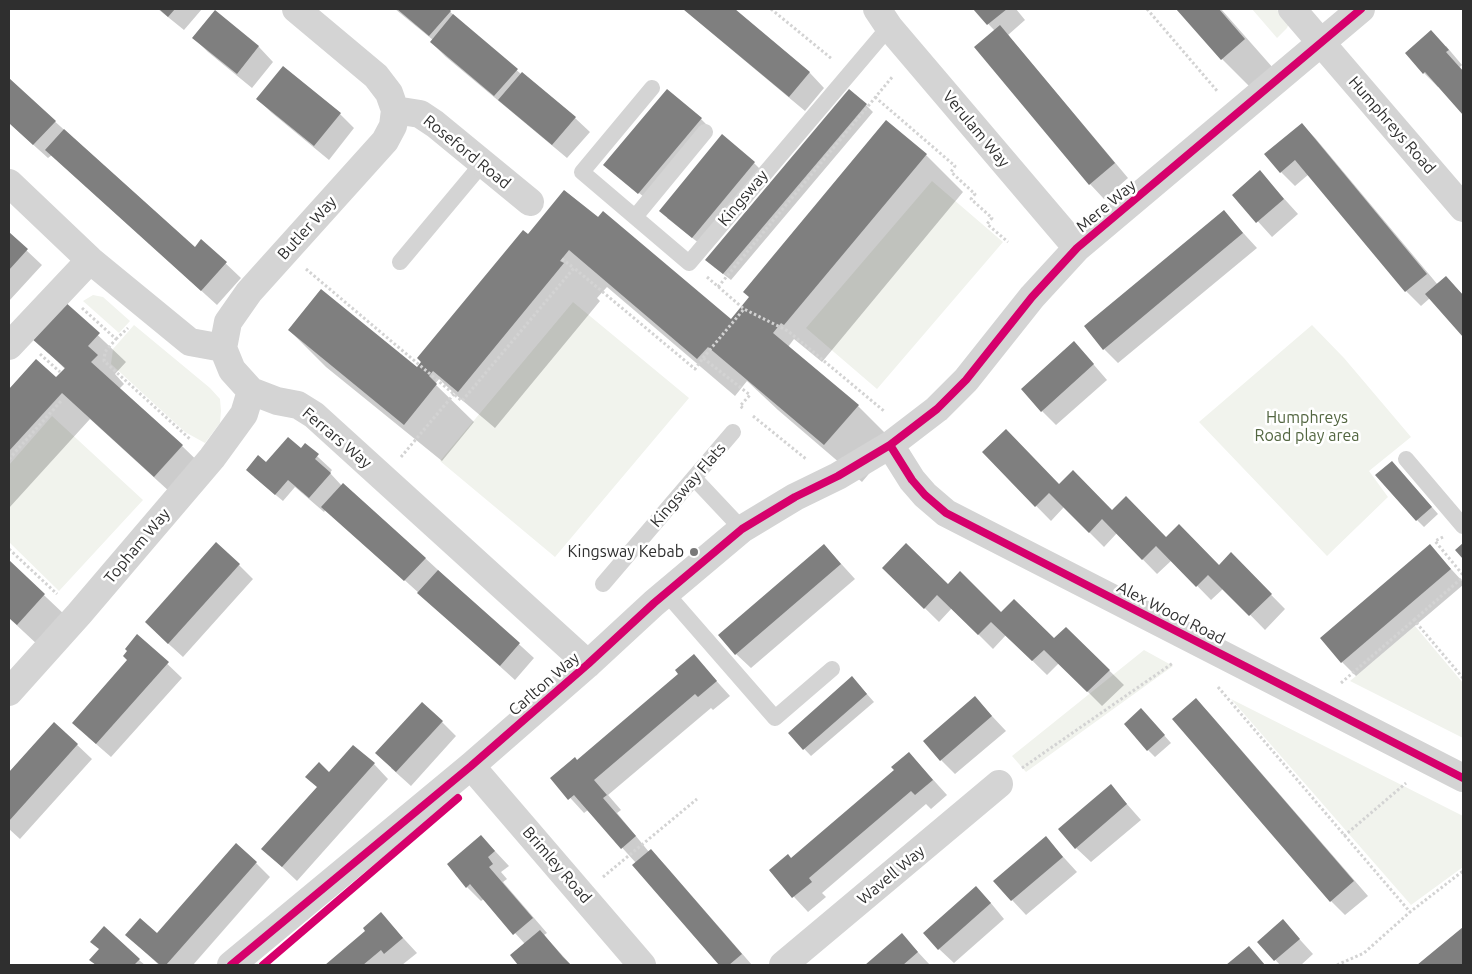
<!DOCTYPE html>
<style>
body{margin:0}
#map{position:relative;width:1472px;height:974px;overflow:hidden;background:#fff;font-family:Ubuntu,sans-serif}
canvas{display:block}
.frame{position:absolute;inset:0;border:10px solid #2f2f2f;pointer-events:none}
</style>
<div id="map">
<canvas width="1472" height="974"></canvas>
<div class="frame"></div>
</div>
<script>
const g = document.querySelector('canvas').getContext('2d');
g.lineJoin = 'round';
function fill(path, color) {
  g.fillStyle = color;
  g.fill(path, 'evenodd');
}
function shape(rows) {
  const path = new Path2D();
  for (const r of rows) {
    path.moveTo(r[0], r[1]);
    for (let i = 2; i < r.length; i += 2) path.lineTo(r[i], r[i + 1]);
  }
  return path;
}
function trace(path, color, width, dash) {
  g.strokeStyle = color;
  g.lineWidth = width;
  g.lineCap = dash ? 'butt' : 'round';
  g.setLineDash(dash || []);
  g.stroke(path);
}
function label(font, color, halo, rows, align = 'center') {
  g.font = font + ' Ubuntu,sans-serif';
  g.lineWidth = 5;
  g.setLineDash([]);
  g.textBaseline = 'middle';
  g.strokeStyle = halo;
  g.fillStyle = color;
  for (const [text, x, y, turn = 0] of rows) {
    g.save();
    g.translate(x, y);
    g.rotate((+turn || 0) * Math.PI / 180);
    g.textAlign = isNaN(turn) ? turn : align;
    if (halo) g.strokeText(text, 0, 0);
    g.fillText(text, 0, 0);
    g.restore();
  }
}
fill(shape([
 [1252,9,1276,9,1290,21,1287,28,1277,38],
 [932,181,1003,242,877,389,806,328],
 [93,295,103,297,130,321,119,333,83,301],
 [573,302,689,398,555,557,440,461],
 [134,325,210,388,220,399,221,411,220,423,205,443,185,432,111,364,113,349],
 [1312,325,1344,358,1411,437,1369,471,1388,497,1327,556,1199,422],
 [52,416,143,500,59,591,9,542,9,465],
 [1415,626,1463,683,1463,738,1350,681],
 [1144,650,1173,666,1026,772,1012,756],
 [1231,699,1463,816,1463,867,1411,905]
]), '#f1f3ed');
fill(shape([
 [158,9,202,9,184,30],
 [395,9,447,9,521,74,575,118,590,132,567,158,446,57,431,42,433,40],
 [683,9,733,9,810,73,824,88,805,111],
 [974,9,1016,9,1025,20,1008,35,1128,178,1104,199,1090,184,995,31],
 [1178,9,1221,9,1281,77,1259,96,1222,59],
 [215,11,259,47,273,62,252,88,208,52,194,38],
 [1446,46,1462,65,1460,67,1463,71,1463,113,1440,86,1438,87,1424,73],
 [9,80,195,248,202,241,241,278,217,305,52,155,48,158,9,123],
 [257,99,340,114,354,128,329,160,272,113],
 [866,105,873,112,731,280,714,267],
 [701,119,708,126,644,197,610,170],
 [1302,124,1316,139,1438,285,1446,278,1463,295,1463,335,1430,298,1421,306,1406,291,1309,174,1295,186,1281,172],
 [926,155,963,192,822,362,794,339,788,347,858,406,895,443,862,482,778,410,747,381,735,396,607,287,597,298,600,301,495,428,456,395,439,379,435,384,474,422,442,461,326,367,289,330,418,369,565,191,731,321],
 [754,163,761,170,700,244,667,218],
 [1260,172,1298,214,1272,237,1234,195],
 [1224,212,1257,248,1118,363,1104,349],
 [9,234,42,265,9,301],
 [64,303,126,362,115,374,124,384,119,389,182,446,210,473,182,503,90,419,9,508,9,391,36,360,56,379,65,369,33,337],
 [1088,358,1107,380,1056,425,1042,411],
 [305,445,332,470,330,473,342,486,425,558,534,658,515,680,326,509,324,512,295,487,283,501,254,477,302,450],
 [983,452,1059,485,1219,566,1231,554,1285,609,1265,630,1224,588,1211,600,1172,560,1157,574,1117,533,1104,547,1064,507,1051,521],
 [1399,469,1438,514,1424,527,1417,520],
 [824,545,855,579,751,668,736,654],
 [1430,546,1463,582,1463,585,1356,676,1342,662],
 [9,562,66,616,39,646,9,618],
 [239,565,253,579,183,657,161,637],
 [884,568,948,586,1054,640,1066,628,1124,685,1102,706,1059,663,1047,675,1006,635,993,649,952,608,939,622],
 [138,636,182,678,111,757,88,737,128,660],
 [694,656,730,696,713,710,711,708,608,795,621,810,617,813,649,852,651,851,665,865,752,965,721,965,634,865,636,863,588,810,584,813,552,778,578,761,680,674],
 [859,685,874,702,811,756,789,733],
 [975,698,1006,731,955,774,941,760],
 [1196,700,1210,714,1368,896,1345,915,1331,901],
 [1148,717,1171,743,1155,757,1148,750],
 [442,722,456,736,411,786,391,768],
 [54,723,92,759,20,839,9,829,9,773],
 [909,753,947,795,931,809,926,804,822,893,826,897,808,912,770,871,792,859,895,770],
 [374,764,388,779,297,881,263,849,329,774],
 [1111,786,1141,820,1091,862,1076,848],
 [481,836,509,866,501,872,507,879,503,882,547,933,544,935,571,965,520,965,512,955,525,944,484,899,481,901,467,887],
 [1046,838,1077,872,1026,915,1012,900],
 [256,863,270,877,193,965,159,965,127,935,157,935],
 [990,902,1004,919,954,963,939,949],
 [381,914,417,953,402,965,396,964,395,965,327,965,367,931],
 [1283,921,1313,954,1301,965,1280,965,1259,942],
 [1463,928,1463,965,1419,965],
 [902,935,930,965,867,965],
 [91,960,139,960,145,965,97,965]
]), '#0003');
fill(shape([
 [159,9,175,9,168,17],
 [397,9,449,9,451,11,429,36],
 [683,9,735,9,810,72,789,97],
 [973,9,1007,9,987,25],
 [1176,9,1219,9,1245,39,1221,60],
 [215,10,259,46,237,74,192,38],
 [453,14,518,69,494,96,430,42],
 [1000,25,1115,163,1089,185,974,47],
 [1431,30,1449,50,1446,52,1463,71,1463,115,1425,72,1423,74,1405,53],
 [283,66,341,113,314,146,256,99],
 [522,72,576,117,552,145,498,100],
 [9,78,56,121,33,145,9,123],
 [667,89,702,118,638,194,603,165],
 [849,89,867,104,723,274,705,260],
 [886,120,927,154,784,325,781,323,773,333,859,405,824,445,708,347,697,359,569,250,560,261,564,263,458,392,433,371,429,376,437,384,404,425,288,330,321,289,417,367,421,362,417,358,523,230,528,234,564,190,598,217,603,211,731,319,749,297,743,292],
 [1302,123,1427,274,1405,292,1295,160,1280,173,1264,154],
 [64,129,195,247,201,239,227,262,201,291,45,150],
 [722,134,755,162,692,238,659,211],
 [1260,170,1284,199,1256,223,1232,195],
 [1224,210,1243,233,1103,350,1084,326],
 [9,232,28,249,9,270],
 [1446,276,1463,295,1463,337,1425,294],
 [64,301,100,333,88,346,98,355,91,362,183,445,154,477,62,393,9,451,9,389,36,359,56,377,65,368,31,338],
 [1074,341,1094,364,1041,412,1021,389],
 [1006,429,1059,484,1073,470,1112,510,1126,496,1166,537,1179,524,1219,565,1231,552,1272,594,1249,616,1208,575,1196,587,1156,546,1142,560,1102,519,1089,533,1049,493,1035,507,982,452],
 [288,437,301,448,305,443,319,454,315,459,331,473,309,498,288,480,275,495,246,470,258,455,266,462],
 [1392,461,1432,507,1416,521,1375,475],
 [343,483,426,558,404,581,321,507],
 [216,542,240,564,168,644,145,622],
 [906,543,948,584,960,571,1001,612,1014,599,1054,638,1066,627,1110,670,1087,692,1044,650,1032,661,991,622,978,635,937,595,924,609,882,568],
 [1463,543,1463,559,1455,550],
 [824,544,841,564,735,655,718,635],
 [1430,544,1451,569,1341,663,1320,638],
 [9,560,45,594,17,625,9,618],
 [438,570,520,643,500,666,417,593],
 [137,634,169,662,96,744,72,723,127,660,123,656,127,651,125,649],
 [694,654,717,681,698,697,695,694,594,780,607,795,603,798,636,836,621,849,574,795,568,800,550,778,575,757,577,760,678,674,675,670],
 [852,676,867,694,803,750,788,733],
 [975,696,992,716,940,761,923,741],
 [1196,698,1354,881,1330,902,1172,719],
 [422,702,443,721,396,772,375,753],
 [1141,708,1165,735,1147,751,1124,724],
 [54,722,78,744,9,821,9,772],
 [353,745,375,763,282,867,261,849,317,787,305,777,319,762,329,772],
 [909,752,933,780,915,795,911,791,809,878,812,882,792,898,769,870,788,854,791,858,894,770,891,767],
 [1111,784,1127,804,1075,849,1058,829],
 [481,835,495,851,488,857,493,864,489,867,533,918,513,935,470,884,466,888,447,864],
 [1046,836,1063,857,1011,901,993,881],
 [236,843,257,862,166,965,160,965,125,935,140,918,157,933],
 [651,849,742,954,729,965,719,965,632,865],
 [976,886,991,903,938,950,923,933],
 [381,912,403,938,384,954,381,950,363,965,325,965,365,931,363,928],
 [1283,919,1300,939,1274,961,1257,942],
 [104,926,140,959,134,965,96,965,89,960,99,949,90,942],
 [1463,927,1463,965,1417,965],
 [540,930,563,957,571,965,518,965,510,955],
 [902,933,918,952,903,965,865,965],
 [1249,946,1265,965,1226,965]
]), '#7f7f7f');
trace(shape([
 [771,9,832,59],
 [1147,9,1218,92],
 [875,97,955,166,951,172,975,194,971,199,992,218,987,224,1008,242],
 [562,259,574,268],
 [306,269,462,401,574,268,695,369,703,358,750,395,740,406,744,409],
 [707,277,744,309,788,331,884,411],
 [718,287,893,76],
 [82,308,116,339,105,352,104,361,191,440],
 [116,339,128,328],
 [40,354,60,372],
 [703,358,744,309],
 [753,416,806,459],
 [401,457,454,394],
 [9,459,62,400],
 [1443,537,1435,541,1463,575],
 [9,549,57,594],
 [1414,620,1463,577],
 [1341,683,1414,620,1463,678],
 [1218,687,1410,912],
 [1022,768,1173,663],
 [1344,836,1406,783],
 [603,877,697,799],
 [1337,965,1364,953,1410,912,1463,871]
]), '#d3d3d3', 3, [2.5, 2.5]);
trace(shape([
 [652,88,582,172,689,263,889,27],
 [635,217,705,132],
 [400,262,482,164],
 [1406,459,1463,526],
 [694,478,742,529],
 [603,584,733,432],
 [666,593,775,718,832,669]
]), '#d4d4d4', 16);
trace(shape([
 [296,9,376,76,389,93,395,110,420,114,435,124,530,202],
 [877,9,889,27,1077,248],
 [1292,9,1463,208],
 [9,183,90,260,190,342,223,348,232,370,251,391,277,401,298,405,314,415,588,664],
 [9,346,90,260],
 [223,348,228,322,249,292,385,141,393,126,395,110],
 [890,445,912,480,925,495,946,513,1463,778],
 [9,692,79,614,212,458,244,414,251,391],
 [471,766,642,965],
 [231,965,471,766,588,664,654,603,742,529,795,497,838,476,890,445,937,409,966,380,1032,297,1077,248,1361,9],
 [783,965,999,784]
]), '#d4d4d4', 28);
trace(shape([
 [890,445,912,480,925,495,946,513,1463,778],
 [231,965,471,766,588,664,654,603,742,529,795,497,838,476,890,445,937,409,966,380,1032,297,1077,248,1361,9],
 [263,965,458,798]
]), '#d6006c', 8);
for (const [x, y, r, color] of [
 [694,552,5,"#787878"]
]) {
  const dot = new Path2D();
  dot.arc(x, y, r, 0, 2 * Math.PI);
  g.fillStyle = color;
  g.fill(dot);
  trace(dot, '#fff', 2);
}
label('16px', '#2f2f2f', '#fff', [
 ["Humphreys Road",1392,125,49],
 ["Verulam Way",976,129,50],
 ["Roseford Road",467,152,39],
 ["Kingsway",743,198,-50],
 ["Mere Way",1106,206,-40],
 ["Butler Way",307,228,-48],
 ["Ferrars Way",337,438,40],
 ["Kingsway Flats",688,485,-49],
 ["Topham Way",137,546,-50],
 ["Alex Wood Road",1171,613,27],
 ["Carlton Way",544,684,-41],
 ["Brimley Road",557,865,49],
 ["Wavell Way",891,875,-40]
]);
label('16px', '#536641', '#fff', [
 ["Humphreys",1307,418],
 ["Road play area",1307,436]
]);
label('16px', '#2f2f2f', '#fff', [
 ["Kingsway Kebab",684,552]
], 'right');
</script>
